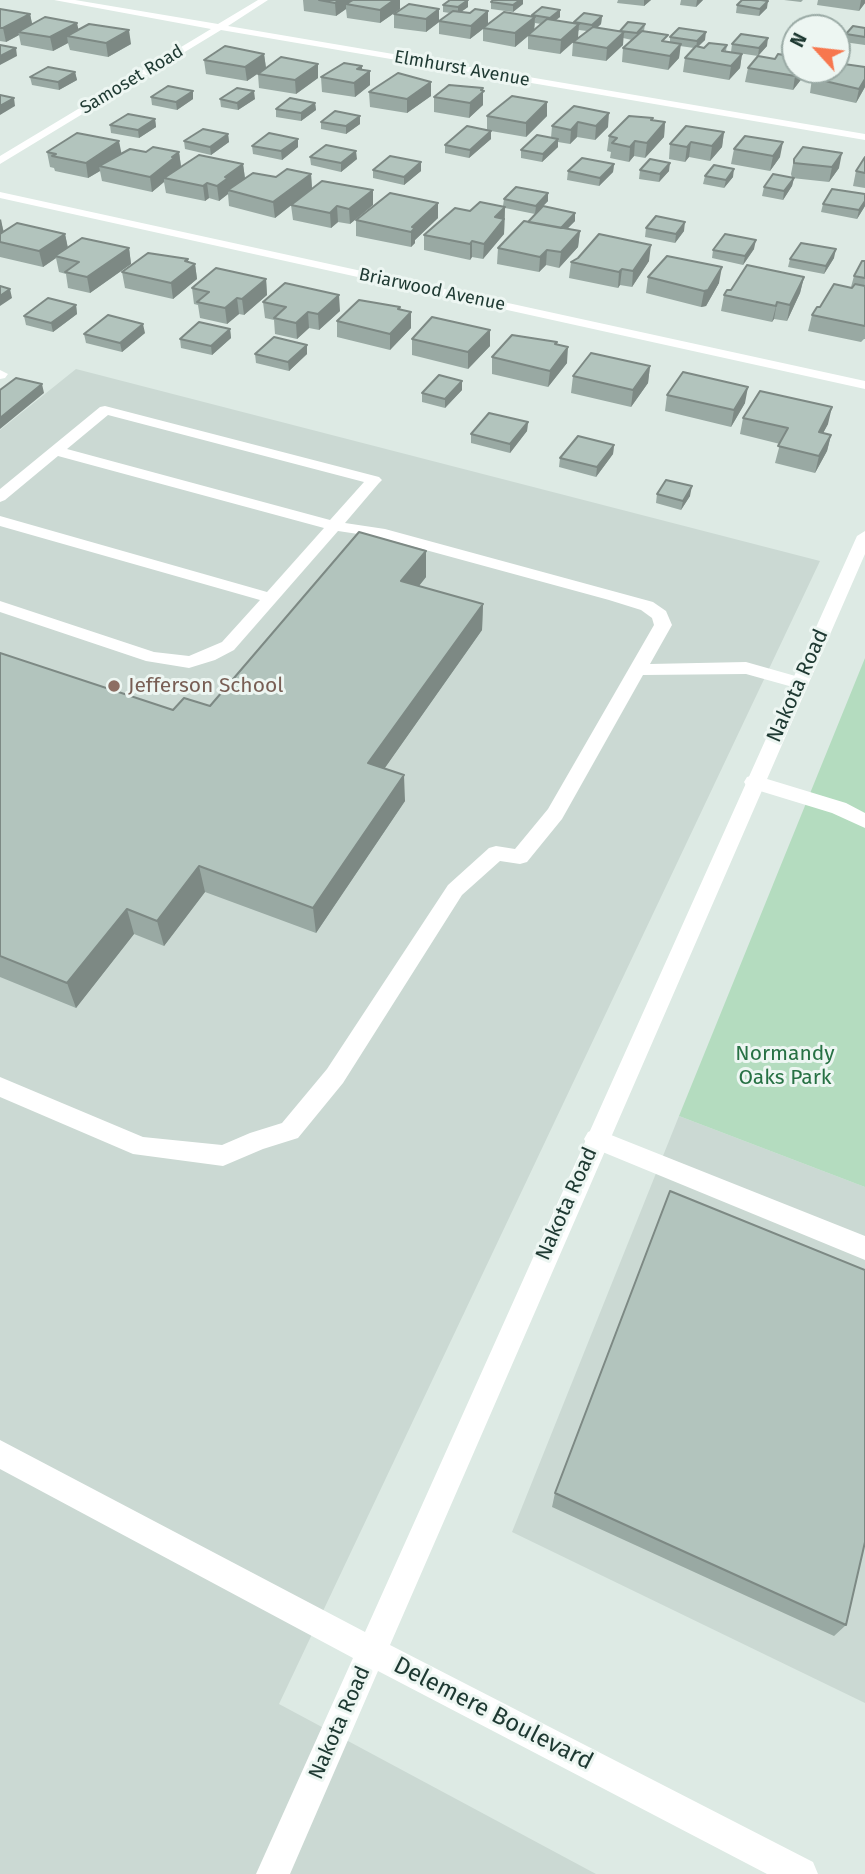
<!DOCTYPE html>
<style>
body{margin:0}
#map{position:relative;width:865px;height:1874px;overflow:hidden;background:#ddeae4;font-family:"Fira Sans",sans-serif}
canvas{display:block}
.north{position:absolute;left:781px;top:14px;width:70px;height:70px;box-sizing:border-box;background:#edf6f2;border:2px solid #9aaaa5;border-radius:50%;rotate:297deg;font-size:19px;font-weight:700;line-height:28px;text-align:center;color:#1e3932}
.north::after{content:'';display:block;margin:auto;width:24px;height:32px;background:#f7774e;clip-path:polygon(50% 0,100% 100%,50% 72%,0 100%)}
</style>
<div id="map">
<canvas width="865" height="1874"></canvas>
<div class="north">N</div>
</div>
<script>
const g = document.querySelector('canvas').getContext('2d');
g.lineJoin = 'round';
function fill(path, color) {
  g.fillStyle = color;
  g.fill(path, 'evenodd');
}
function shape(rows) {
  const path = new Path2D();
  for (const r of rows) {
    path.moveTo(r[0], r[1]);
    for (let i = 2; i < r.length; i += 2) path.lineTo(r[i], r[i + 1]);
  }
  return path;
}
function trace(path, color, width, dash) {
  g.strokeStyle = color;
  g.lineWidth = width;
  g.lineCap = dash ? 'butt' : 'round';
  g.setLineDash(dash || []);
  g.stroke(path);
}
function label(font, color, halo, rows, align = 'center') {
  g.font = font + ' "Fira Sans",sans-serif';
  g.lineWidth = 6;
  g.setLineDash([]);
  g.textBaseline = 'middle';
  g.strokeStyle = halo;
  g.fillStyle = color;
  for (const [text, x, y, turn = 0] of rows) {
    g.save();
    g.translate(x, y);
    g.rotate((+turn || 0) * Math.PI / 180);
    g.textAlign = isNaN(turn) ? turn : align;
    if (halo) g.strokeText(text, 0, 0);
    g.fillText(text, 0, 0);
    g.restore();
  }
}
fill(shape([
 [76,369,820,561,279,1704,596,1874,0,1874,0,430],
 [679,1116,865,1187,865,1703,512,1532]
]), '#cbd9d3');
fill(shape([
 [865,658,865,1187,679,1116]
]), '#b4dcbf');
fill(shape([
 [0,370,8,374,5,378,0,379,0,370],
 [105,406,379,477,382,480,379,483,345,523,385,529,653,602,666,611,672,625,650,664,746,662,806,679,809,683,800,689,746,674,643,675,562,819,527,862,520,864,500,861,462,895,343,1083,298,1138,263,1149,223,1166,133,1154,0,1097,0,1077,143,1137,222,1145,250,1133,282,1123,327,1069,448,885,489,848,496,846,515,849,548,809,654,625,652,618,641,610,609,600,378,537,338,531,234,650,215,660,189,668,146,661,0,612,0,601,154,652,189,656,222,642,260,600,0,526,0,516,267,592,324,528,58,456,5,500,0,502,0,489,100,407,105,406],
 [108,415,364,482,330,520,67,449,108,415],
 [754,775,846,803,865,813,865,828,832,813,747,787,744,782,747,777,754,775],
 [596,1129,865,1236,865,1260,588,1146,584,1139,588,1132,596,1129]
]), '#fff');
fill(shape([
 [54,0,75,0,218,24,258,0,268,0,228,26,865,134,865,140,221,30,0,164,0,156,211,29,54,0],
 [0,192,865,381,865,389,0,198,0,192],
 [865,531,865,554,390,1645,813,1862,818,1874,767,1874,378,1671,290,1874,256,1874,353,1658,0,1469,0,1440,365,1632,857,536,865,531]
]), '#fff');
fill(shape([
 [303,0,400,0,400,9,380,23,347,18,346,9,336,16,304,11],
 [468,0,468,7,461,12,488,24,531,17,532,15,560,17,555,21,574,24,574,22,602,16,601,24,597,28,620,31,645,24,644,31,667,42,670,42,670,37,705,40,698,47,704,48,727,45,726,51,742,54,740,68,729,80,683,72,685,58,694,48,680,46,679,58,668,70,622,62,623,48,632,40,623,38,623,45,606,61,572,56,573,42,587,31,579,30,560,54,528,49,528,36,515,47,483,41,483,29,470,39,439,34,439,21,450,13,443,12,443,5],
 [535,23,541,24,534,30],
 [618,0,651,0,644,6,617,3],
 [681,0,703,0,696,7,680,5],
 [784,0,803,0,801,2],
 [818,0,865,0,865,3,859,11,817,5],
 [491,2,523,4,513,12,491,9],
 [737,5,767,8,759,16,736,13],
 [0,9,30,14,32,24,79,30,131,44,108,57,70,50,68,43,53,51,21,45,19,35,6,42,0,41],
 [439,9,439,22,426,32,394,28,394,14],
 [865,28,865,45,844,42,846,34],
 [732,44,767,46,758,56,731,52],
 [795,49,795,70,804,70,803,77,793,90,745,82,748,68,775,59,790,56],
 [264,54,266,68,247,81,206,74,204,60],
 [362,66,362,70,370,85,355,97,322,92,321,77],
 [865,67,865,87,856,103,810,93,812,78],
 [75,72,77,80,59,90,32,85,30,77],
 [258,74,318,78,296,94,259,88],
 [483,88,483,105,469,118,434,112,434,97],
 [193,91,193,99,177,110,152,105,151,97],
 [369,92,431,96,407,113,370,107],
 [220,99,255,99,238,110,221,107],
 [547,102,547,116,526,137,491,131,491,139,469,158,445,153,445,145,487,130,487,116],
 [315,103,316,110,301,121,276,117,276,109],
 [574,106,608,127,595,140,577,137,570,144,558,142,558,147,542,162,521,158,521,150,551,138,552,126],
 [155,119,156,127,139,138,111,133,110,125],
 [653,120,665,122,664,137,645,158,634,156,629,162,610,158,611,152,607,151,609,136],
 [321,122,360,124,346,134,321,129],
 [724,132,722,147,710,161,689,157,685,162,669,159,670,144],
 [228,134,229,142,211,155,185,149,184,141],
 [252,146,298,147,282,160,253,154],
 [734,149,780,157,770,171,731,164],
 [47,152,122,154,179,152,181,166,243,164,245,178,276,177,311,174,312,189,373,205,350,224,338,222,331,228,293,220,291,205,275,218,229,206,228,194,219,201,209,198,205,201,166,193,164,182,152,192,102,181,100,171,88,178,55,171,54,168,50,167],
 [310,157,357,159,341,172,311,165],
 [865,157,865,188,853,186,856,171],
 [794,159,839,168,829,182,792,178,791,174],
 [614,164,613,172,599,186,567,180,568,171],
 [373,170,421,171,404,185,373,178],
 [640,170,669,171,659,182,639,179],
 [705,176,733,177,724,188,703,184],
 [794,178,792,186,783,200,762,196,764,187],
 [548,193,548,201,535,214,505,208,504,234,483,259,472,257,470,260,424,250,424,235,470,211,503,206,504,199],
 [865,194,865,206,857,219,821,212,823,204],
 [438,218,415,240,415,243,411,247,356,236,356,220],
 [0,219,4,232,65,234,68,248,129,248,131,264,90,293,68,288,66,274,59,272,56,258,43,267,0,257],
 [575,221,567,229,580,231,578,247,559,268,546,265,539,272,497,264,498,248,528,222],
 [646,228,684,231,675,243,645,237],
 [754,249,743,265,712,258,713,250],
 [834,258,824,274,788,267,790,259],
 [188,259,188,262,195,264,197,279,173,299,125,288,122,272],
 [649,261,632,287,620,285,618,288,569,278,571,262],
 [865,261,865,339,864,339,861,342,808,331,812,315,820,307,851,287,854,276],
 [648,277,719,283,706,306,701,307,646,293],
 [804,277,800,293,787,321,774,319,772,322,721,311,724,295,731,290],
 [266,279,267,295,244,315,239,314,227,324,200,318,198,305,194,304,192,288],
 [263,302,340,311,319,330,309,328,297,339,275,334,274,320,265,318],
 [76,305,77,314,53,332,26,325,24,316],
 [337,321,411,328,390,350,337,337],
 [230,329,231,338,212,355,181,348,180,339],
 [145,333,122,352,86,343,84,334],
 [412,339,490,346,468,369,412,355],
 [557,342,557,345,567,363,548,387,492,374,492,357],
 [307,345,307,354,289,371,256,363,255,354],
 [650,366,648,383,631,407,571,393,573,376],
 [462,381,462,390,445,408,422,402,422,393],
 [667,395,745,403,731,427,665,411],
 [743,418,828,424,823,433,831,435,827,451,815,473,775,463,780,444,740,434],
 [528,422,527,431,510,453,471,443,471,434],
 [614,445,613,454,596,477,559,467,560,458],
 [657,494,690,496,681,510,656,503],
 [426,551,426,577,419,586,483,604,482,630,384,769,405,801,316,933,205,892,164,946,134,934,76,1008,0,977,0,653,173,710,210,706],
 [555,1493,846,1625,834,1636,552,1507]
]), '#99a9a3');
fill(shape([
 [339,0,356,0,346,4,346,9,336,16,335,3],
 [394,0,400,0,400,9,380,23,380,10],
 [468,0,468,7,458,14,458,7],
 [520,0,523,0,523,4,513,12,513,5],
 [644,0,651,0,644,6],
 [697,0,703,0,696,7],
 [861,0,865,0,865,3,859,11],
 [768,1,767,8,759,16,760,9],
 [439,9,439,22,426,32,426,19],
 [560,10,560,17,549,25,550,18],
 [488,11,488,25,470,39,471,26],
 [30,14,33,28,18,32,19,35,6,42,3,28],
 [602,16,601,24,592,32,592,25],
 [535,17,534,31,515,47,515,33],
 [77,23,80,36,67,36,68,43,53,51,50,37],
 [579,24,578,38,560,54,561,40],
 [129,30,131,44,108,57,106,43],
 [624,32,623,45,606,61,607,48],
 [706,32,705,40,696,48,697,41],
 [768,38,767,46,758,56,759,48],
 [681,44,679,58,668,70,670,56],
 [16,48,17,56,0,65,0,56],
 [264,54,266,68,247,81,245,67],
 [742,54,740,68,729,80,731,66],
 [318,64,318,78,296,94,295,80],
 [362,66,362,77,370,71,370,85,355,97,354,83,357,69],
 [800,70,804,70,803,77,793,90,795,76],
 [75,72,77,80,59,90,58,82],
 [865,79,865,87,856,103,859,89],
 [431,82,431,96,407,113,407,99],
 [483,88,483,105,469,118,470,103],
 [193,91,193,99,177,110,176,102],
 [254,91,255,99,238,110,237,103],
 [14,98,15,106,0,115,0,106],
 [547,102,547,116,526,137,526,123],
 [315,103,316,110,301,121,301,113],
 [609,113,608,127,595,140,596,126],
 [360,116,360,124,346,134,346,126],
 [155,119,156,127,139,138,138,130],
 [578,122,577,137,570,144,571,130],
 [665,122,664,137,645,158,647,143],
 [491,131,491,139,469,158,470,150],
 [724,132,722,147,710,161,712,146],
 [228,134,229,142,211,155,210,147],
 [298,139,298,147,282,160,281,151],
 [558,139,558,147,542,162,543,154],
 [119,141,122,156,99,166,100,171,88,178,86,163],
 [635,141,634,156,629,162,630,147],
 [691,142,689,157,685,162,687,147],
 [783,142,780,157,770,171,773,156],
 [356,151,357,159,341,172,341,163],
 [179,152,181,167,164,178,164,182,152,192,150,177,172,157],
 [842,153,839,168,829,182,832,167],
 [421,162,421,171,404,185,404,177],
 [670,163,669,171,659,182,660,174],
 [243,164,245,179,228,192,228,194,219,201,217,186,225,177],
 [614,164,613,172,599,186,600,178],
 [734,169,733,177,724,188,726,180],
 [311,174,312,189,275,218,273,202],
 [794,178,792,186,783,200,784,191],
 [207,183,209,198,205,201,203,186],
 [373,190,373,205,350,224,349,209],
 [548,193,548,201,535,214,536,206],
 [865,201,865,206,857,219,859,210],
 [438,203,438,218,415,240,415,243,411,247,411,232,412,227],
 [337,206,338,222,331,228,330,213],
 [505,207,504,234,483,259,484,244,495,217],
 [575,213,575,221,557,239,558,231],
 [1,219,4,235,0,237,0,220],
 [685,222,684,231,675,243,676,234],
 [580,231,578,247,559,268,561,252],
 [65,234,68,249,55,256,56,258,43,267,39,251],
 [756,240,754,249,743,265,745,256],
 [472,241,472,257,470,260,470,244],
 [651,245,649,261,632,287,633,271],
 [129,248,131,264,90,293,87,277],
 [836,249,834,258,824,274,826,266],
 [547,250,546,265,539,272,540,257],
 [188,259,189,268,195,264,197,279,173,299,171,283,185,261],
 [722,267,719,283,706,306,701,307,704,291],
 [622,269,620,285,618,288,619,272],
 [804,277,800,293,787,321,790,305],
 [266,279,267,295,244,315,242,299],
 [10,289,12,298,0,306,0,296],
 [339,295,340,311,319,330,318,314],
 [237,298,239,314,227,324,225,308],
 [777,302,774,319,772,322],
 [76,305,77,314,53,332,51,323],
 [400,307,401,323,411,312,411,328,390,350,390,334,398,309],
 [308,312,309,328,297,339,296,323],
 [143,324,145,333,122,352,120,343],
 [230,329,231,338,212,355,211,346],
 [490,330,490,346,468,369,468,352],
 [307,345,307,354,289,371,288,362],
 [568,347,567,363,548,387,550,371],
 [650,366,648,383,631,407,633,390],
 [462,381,462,390,445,408,445,399],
 [42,384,44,393,0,429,0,418],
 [748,387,745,403,731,427,734,410],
 [832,407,828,424,815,448,819,432],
 [528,422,527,431,510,453,510,444],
 [831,435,827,451,815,473,819,456],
 [614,445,613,454,596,477,597,467],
 [692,486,690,496,681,510,683,501],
 [426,551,426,577,402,607,401,581],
 [483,604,482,630,370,789,368,763],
 [404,775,405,801,316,933,313,908],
 [199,866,205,892,164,946,157,921],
 [127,909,134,934,76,1008,67,983]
]), '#7d8984');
const building = shape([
 [319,0,339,0,335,3,319,0],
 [353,0,394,0,380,10,346,4,353,0],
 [450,0,468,0,458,7,443,5,450,0],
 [493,0,520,0,513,5,491,2,493,0],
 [742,0,761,0,768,1,760,9,737,5,742,0],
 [409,4,439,9,426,19,394,14,409,4],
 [542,7,560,10,550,18,532,15,542,7],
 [0,9,30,14,3,28,0,28,0,9],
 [475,9,488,11,471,26,439,21,453,11,470,13,475,9],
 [504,12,535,17,515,33,483,28,504,12],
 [584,13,602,16,592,25,574,22,584,13],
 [45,17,77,23,50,37,18,32,45,17],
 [547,19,579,24,561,40,528,35,547,19],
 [628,22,645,24,637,33,620,31,628,22],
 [89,24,129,30,106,43,67,36,89,24],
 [853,26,865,28,865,37,846,34,853,26],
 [593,27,624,32,607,48,573,42,593,27],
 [679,28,706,32,697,41,670,37,679,28],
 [642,31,668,35,662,41,681,44,670,56,623,48,642,31],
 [741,34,768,38,759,48,732,44,741,34],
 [709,43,727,45,722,51,742,54,731,66,685,58,696,46,704,48,709,43],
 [0,45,16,48,0,56,0,45],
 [225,46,264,54,245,67,204,60,225,46],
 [795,49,795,56,790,55,795,49],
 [778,54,795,57,793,61,795,62,795,70,800,70,795,76,748,68,758,56,775,59,778,54],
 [281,57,318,64,295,80,258,74,281,57],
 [344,63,362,66,357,69,370,71,354,83,321,77,344,63],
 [837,63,865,67,865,79,859,89,812,78,819,70,837,70,837,63],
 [48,67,75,72,58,82,30,77,48,67],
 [398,73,431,82,407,99,369,92,398,73],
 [449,85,483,88,481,90,484,91,470,103,434,97,449,85],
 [168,86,193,91,176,102,151,97,168,86],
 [237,88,254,91,237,103,220,99,237,88],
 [0,95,14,98,0,106,0,95],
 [512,96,547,102,526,123,487,116,512,96],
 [290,98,315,103,301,113,276,109,290,98],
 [574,106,609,113,596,126,578,122,571,130,552,126,574,106],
 [335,111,360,116,346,126,321,122,335,111],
 [128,114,155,119,138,130,110,125,128,114],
 [629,116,653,118,651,120,665,122,647,143,635,141,630,147,612,143,617,138,609,136,629,116],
 [467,126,491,131,470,150,445,145,467,126],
 [686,126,724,132,712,146,691,142,687,147,670,144,686,126],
 [203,129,228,134,210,147,184,141,203,129],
 [77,133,119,141,86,163,52,156,56,154,47,152,77,133],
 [269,133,298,139,281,151,252,146,269,133],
 [537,135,558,139,543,154,521,150,537,135],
 [745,136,783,142,773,156,734,149,745,136],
 [326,145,356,151,341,163,310,157,326,145],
 [153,147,179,152,172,157,174,158,150,177,99,166,130,149,146,152,153,147],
 [803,147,842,153,832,167,794,163,794,159,803,147],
 [199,155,243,164,225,177,228,178,217,186,207,183,203,186,164,178,199,155],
 [390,156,421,162,404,177,373,170,390,156],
 [865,157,865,173,856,171,865,157],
 [582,158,614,164,600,178,568,171,582,158],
 [650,159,670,163,660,174,640,170,650,159],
 [714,165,734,169,726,180,705,176,714,165],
 [287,169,311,174,273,202,228,190,253,173,276,177,287,169],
 [773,174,794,178,784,191,764,187,773,174],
 [322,181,373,190,349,209,337,206,330,213,291,205,322,181],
 [516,187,548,193,536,206,504,199,516,187],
 [832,189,865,194,865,201,859,210,823,204,832,189],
 [390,193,438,203,412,227,415,228,411,232,356,220,390,193],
 [480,202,505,207,495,217,504,219,484,244,472,241,470,244,424,235,455,208,470,211,480,202],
 [543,206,575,213,561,228,528,222,543,206],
 [656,216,685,222,676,234,646,228,656,216],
 [524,221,580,231,561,252,547,250,540,257,498,248,524,221],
 [17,223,65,234,39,251,0,242,0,234,17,223],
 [599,234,651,245,633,271,622,269,619,272,571,262,578,258,599,234],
 [725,234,756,240,745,256,713,250,725,234],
 [82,238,129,248,87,277,65,272,79,262,55,256,82,238],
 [801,243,836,249,826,266,790,259,801,243],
 [148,253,188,259,185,261,195,264,171,283,122,272,148,253],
 [667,256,722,267,708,290,704,291,648,277,667,256],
 [862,261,865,261,865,278,854,276,862,261],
 [747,265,804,277,790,305,777,302,776,306,724,295,727,290,731,290,747,265],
 [216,268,266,279,242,299,237,298,225,308,197,302,209,292,192,288,216,268],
 [285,283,339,295,318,314,308,312,296,323,274,318,286,307,263,302,285,283],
 [834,284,852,288,855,284,865,286,865,326,812,315,817,307,820,307,834,284],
 [0,286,10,289,0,296,0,286],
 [48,298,76,305,51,323,24,316,48,298],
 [359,300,400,307,398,309,411,312,390,334,337,321,359,300],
 [108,315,143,324,120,343,84,334,108,315],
 [432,317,490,330,468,352,412,339,432,317],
 [199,322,230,329,211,346,180,339,199,322],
 [512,335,557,342,555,344,568,347,550,371,492,357,512,335],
 [274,337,307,345,288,362,255,354,274,337],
 [591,353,650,366,633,390,573,376,591,353],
 [683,372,748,387,734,410,667,395,683,372],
 [439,375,462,381,445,399,422,393,439,375],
 [16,378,42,384,0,418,0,390,16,378],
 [760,391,832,407,819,432,831,435,819,456,778,446,788,428,743,418,760,391],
 [489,413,528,422,510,444,471,434,489,413],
 [578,436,614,445,597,467,560,458,578,436],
 [666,480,692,486,683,501,657,494,666,480],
 [359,532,426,551,401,581,483,604,368,763,404,775,313,908,199,866,157,921,127,909,67,983,0,956,0,653,173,710,184,698,210,706,359,532],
 [670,1191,865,1270,865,1542,846,1625,555,1493,670,1191]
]);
fill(building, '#b2c4bd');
trace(building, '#7d8984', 2);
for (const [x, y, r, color] of [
 [114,686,7,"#8d6e63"]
]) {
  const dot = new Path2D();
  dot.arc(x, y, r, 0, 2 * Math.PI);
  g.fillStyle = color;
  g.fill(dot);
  trace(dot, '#edf6f2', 2.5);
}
label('18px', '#1e3932', '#edf6f2', [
 ["Elmhurst Avenue",462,69,10],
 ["Samoset Road",132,80,-31],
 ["Briarwood Avenue",432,290,12]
]);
label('21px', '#785e54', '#edf6f2', [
 ["Jefferson School",128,686]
], 'left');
label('21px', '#1e3932', '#edf6f2', [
 ["Nakota Road",798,686,-66],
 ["Nakota Road",567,1204,-66],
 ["Nakota Road",340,1723,-66]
]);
label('21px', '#277144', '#edf6f2', [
 ["Normandy",785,1054],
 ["Oaks Park",785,1078]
]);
label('24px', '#1e3932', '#edf6f2', [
 ["Delemere Boulevard",493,1714,27]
]);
</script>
